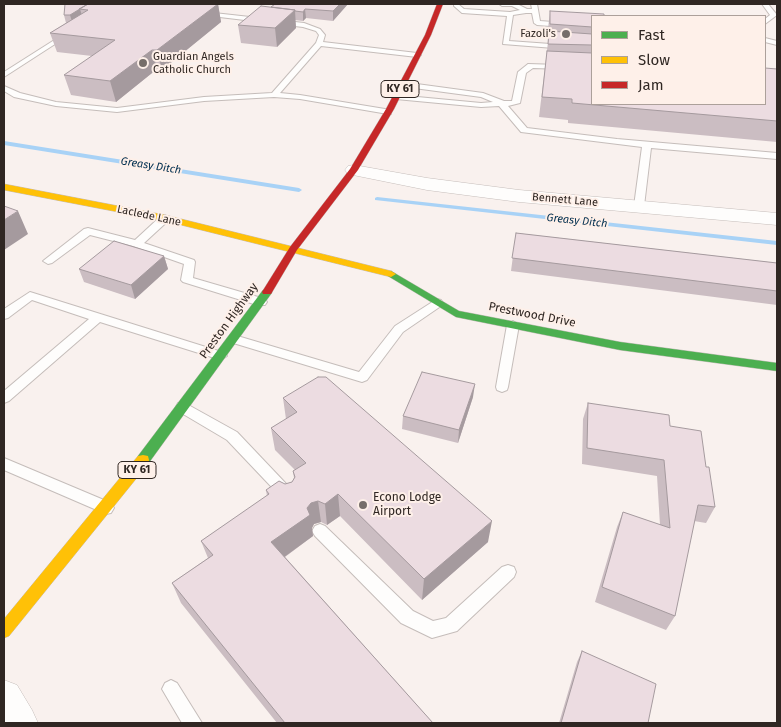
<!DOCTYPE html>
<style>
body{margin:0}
#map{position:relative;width:781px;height:727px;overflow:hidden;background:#f9f1ee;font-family:"Fira Sans",sans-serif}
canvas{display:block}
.frame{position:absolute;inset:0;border:5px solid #302723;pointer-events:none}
.legend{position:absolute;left:591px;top:15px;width:175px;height:90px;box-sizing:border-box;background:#fef0e9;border:1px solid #aca09a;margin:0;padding:6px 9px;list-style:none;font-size:15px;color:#302723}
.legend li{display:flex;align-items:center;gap:10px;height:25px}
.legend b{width:25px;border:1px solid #aca09a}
</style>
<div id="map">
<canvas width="781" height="727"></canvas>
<div class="frame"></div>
<ul class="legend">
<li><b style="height:6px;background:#4caf50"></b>Fast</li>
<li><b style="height:6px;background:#ffc107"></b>Slow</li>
<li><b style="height:6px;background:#c62828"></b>Jam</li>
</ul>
</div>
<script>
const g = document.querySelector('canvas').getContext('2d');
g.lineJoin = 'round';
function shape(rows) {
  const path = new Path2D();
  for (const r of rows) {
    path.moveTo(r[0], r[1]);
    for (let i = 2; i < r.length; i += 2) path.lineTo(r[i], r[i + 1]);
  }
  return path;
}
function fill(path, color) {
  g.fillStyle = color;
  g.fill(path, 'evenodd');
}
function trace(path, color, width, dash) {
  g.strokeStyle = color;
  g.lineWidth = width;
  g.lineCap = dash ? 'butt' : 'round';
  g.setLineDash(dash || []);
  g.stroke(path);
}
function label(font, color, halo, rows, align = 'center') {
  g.font = font + ' "Fira Sans",sans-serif';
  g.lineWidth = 4;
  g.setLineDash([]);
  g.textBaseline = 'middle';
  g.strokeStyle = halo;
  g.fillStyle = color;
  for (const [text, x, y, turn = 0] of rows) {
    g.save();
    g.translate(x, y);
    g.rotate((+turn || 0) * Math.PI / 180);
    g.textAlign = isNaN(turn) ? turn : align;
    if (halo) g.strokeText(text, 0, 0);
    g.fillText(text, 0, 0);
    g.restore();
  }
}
fill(shape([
 [4,141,299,188,302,190,299,192,4,145,4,141],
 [377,197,777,241,777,245,375,200,375,198,377,197]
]), '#a8d2f6');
const lane = shape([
 [454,4,458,4,464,9,510,12,520,10,512,6,502,6,499,4,517,4,527,9,532,9,531,4,537,4,540,21,592,25,592,29,537,25,534,23,532,13,526,13,513,15,509,41,592,47,592,51,503,44,507,16,462,13,454,6,454,4],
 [762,4,768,4,777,15,765,24,765,19,770,15,762,4],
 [205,12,304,23,320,29,325,35,323,42,417,53,421,55,417,57,321,46,280,93,300,95,391,110,391,114,388,114,300,99,274,97,204,101,117,112,56,106,14,97,4,91,4,86,20,93,56,102,117,108,204,97,272,93,316,43,319,35,316,31,303,27,203,15,203,13,205,12],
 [67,32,70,34,69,35,4,77,4,72,67,32],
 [765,38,777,41,777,45,765,42,765,38],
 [528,64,592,66,592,70,533,68,526,73,520,103,508,106,527,128,617,139,777,153,777,159,651,148,644,206,639,209,634,206,642,147,521,132,499,106,481,107,396,99,392,97,396,95,481,103,493,102,481,97,399,86,399,82,402,82,483,93,504,101,512,101,518,72,528,64],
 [165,215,170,218,169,220,144,243,194,260,195,262,193,278,265,299,267,302,265,305,257,305,183,282,181,280,184,264,133,246,90,235,52,263,48,264,43,261,84,229,88,228,135,240,161,216,165,215],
 [30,292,225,353,227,356,221,360,100,322,9,401,4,403,4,391,89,319,32,300,8,318,4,319,4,309,30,292],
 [437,299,441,300,443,303,441,306,403,332,367,380,362,382,230,342,228,339,234,335,359,372,395,326,437,299],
 [513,321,519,325,508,387,507,390,502,392,497,390,496,387,507,325,513,321],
 [183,402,237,432,292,490,294,494,292,498,287,500,282,498,227,440,178,411,176,407,178,403,183,402],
 [4,458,111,503,114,508,111,513,106,514,4,470,4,458],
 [320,524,325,526,413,611,433,621,446,618,502,567,508,565,514,567,516,572,514,577,457,631,432,638,401,623,315,536,312,531,315,526,320,524],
 [171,680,177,683,202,723,182,723,162,689,165,683,171,680]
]);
const street = shape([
 [354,165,427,178,519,190,777,213,777,225,519,202,427,190,348,174,345,170,348,166,354,165],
 [4,680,17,685,32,710,38,723,4,723,4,680]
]);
const fast = shape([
 [391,271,459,311,620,342,777,363,777,371,620,350,456,317,388,276,386,274,391,271],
 [267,289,271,290,272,292,271,294,148,464,143,465,138,464,137,460,138,456,263,290,267,289]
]);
const slow = shape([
 [4,184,165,215,391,271,396,274,391,277,165,221,4,190,4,184],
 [143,455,148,456,149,460,148,464,9,636,4,638,4,619,138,456,143,455]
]);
const jam = shape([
 [437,4,443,4,431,35,394,109,358,170,297,250,271,294,263,294,262,292,290,247,350,169,386,109,425,35,437,4]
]);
trace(lane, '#c5bdba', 2);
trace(street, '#c5bdba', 1);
trace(fast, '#c5bdba', 1);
trace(slow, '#c5bdba', 1);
trace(jam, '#c5bdba', 1);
fill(lane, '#fefdfc');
fill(street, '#fefdfc');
fill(fast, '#4caf50');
fill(slow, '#ffc107');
fill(jam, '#c62828');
fill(shape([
 [65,4,218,4,221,22,162,70,157,69,116,102,71,95,64,75,92,56,57,52,50,33,66,23,64,15],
 [275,4,348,4,333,21,306,18,303,21,295,20,296,28,277,47,241,43,238,25,271,7],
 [550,11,592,16,592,104,777,69,777,142,568,123,568,120,539,117,548,42,548,29],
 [516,233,777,263,777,305,511,271],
 [164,256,168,269,135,299,84,282,79,269],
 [473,397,458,443,402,429,403,416],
 [283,398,488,542,422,600,340,516,327,525,321,522,314,524,312,528,313,536,285,557,433,723,277,723,181,603,172,583,208,558,201,541,267,496,266,490,292,482,294,478,293,471,295,470,275,450,271,428,286,419],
 [588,403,670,426,706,467,715,507,706,523,694,521,675,616,666,630,595,602,617,527,623,512,660,525,657,476,582,464,583,419],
 [582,651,648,723,559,723,577,662]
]), '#cbbdc2');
fill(shape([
 [218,4,221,22,162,70,157,50],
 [340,4,348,4,333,21,333,11],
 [80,9,83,19,73,25,70,15],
 [305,9,306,18,303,21,303,12],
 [295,10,296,28,277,47,275,28],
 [152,50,157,69,116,102,110,81],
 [18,211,28,234,4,250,4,220],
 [164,256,168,269,135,299,131,285],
 [475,384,473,397,458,443,459,430],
 [338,494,340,516,327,525,325,504],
 [318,501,321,522,314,524,312,528,313,536,276,563,271,542,307,508,311,503],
 [492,521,488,542,422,600,424,579]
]), '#a59a9e');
const building = shape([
 [65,4,88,4,70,15,64,15,65,4],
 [88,4,218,4,157,50,152,50,110,81,64,75,115,40,50,33,88,10,79,9,88,4],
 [275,4,340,4,333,11,305,9,303,12,295,11,295,10,271,7,275,4],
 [261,6,295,10,275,28,238,25,261,6],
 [550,11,604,14,604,16,609,16,592,16,592,27,550,24,550,11],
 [549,31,592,34,592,45,548,44,549,31],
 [547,51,592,53,592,104,765,104,765,68,777,69,777,121,572,103,572,99,542,97,547,51],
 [4,206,18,211,4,220,4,206],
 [516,233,777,263,777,291,512,258,516,233],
 [114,241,164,256,131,285,79,269,114,241],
 [422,372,475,384,459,430,403,416,422,372],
 [318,377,326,377,492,521,424,579,338,494,325,504,318,501,311,503,307,508,310,515,271,542,433,723,285,723,172,583,213,555,201,541,269,494,266,490,279,481,285,484,292,482,295,477,293,471,306,463,271,428,297,412,283,398,318,377],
 [588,403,669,415,670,426,701,431,706,467,709,467,715,507,698,505,675,616,602,587,623,512,670,528,664,460,587,448,588,403],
 [582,651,656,684,648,723,561,723,582,651]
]);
fill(building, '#ecdce1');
trace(building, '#a59a9e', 1);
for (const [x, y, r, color] of [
 [566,34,5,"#766e6a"],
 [143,63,5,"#766e6a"],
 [363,505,5,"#766e6a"]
]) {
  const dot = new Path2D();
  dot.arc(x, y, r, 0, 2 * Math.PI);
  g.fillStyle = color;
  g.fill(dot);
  trace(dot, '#fef0e9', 2);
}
label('11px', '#302723', '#fef0e9', [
 ["Fazoli's",556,34],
 ["Guardian Angels",153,57,"left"],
 ["Catholic Church",153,70,"left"]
], 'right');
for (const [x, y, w] of [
 [400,89,38],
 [137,470,38]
]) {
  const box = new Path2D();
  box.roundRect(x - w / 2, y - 8.5, w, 17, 4);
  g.fillStyle = '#fef0e9';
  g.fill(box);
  trace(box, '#302723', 1);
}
label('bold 11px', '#302723', null, [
 ["KY 61",400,89],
 ["KY 61",137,470]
]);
label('italic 11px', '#002f50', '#fef0e9', [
 ["Greasy Ditch",151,166,9],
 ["Greasy Ditch",577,221,6]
]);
label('11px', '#302723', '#fef0e9', [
 ["Bennett Lane",565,200,5],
 ["Laclede Lane",149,216,12]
]);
label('12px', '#302723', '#fef0e9', [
 ["Prestwood Drive",532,315,11],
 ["Preston Highway",229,321,-54]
]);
label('12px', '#302723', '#fef0e9', [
 ["Econo Lodge",373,498],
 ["Airport",373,512]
], 'left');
</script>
